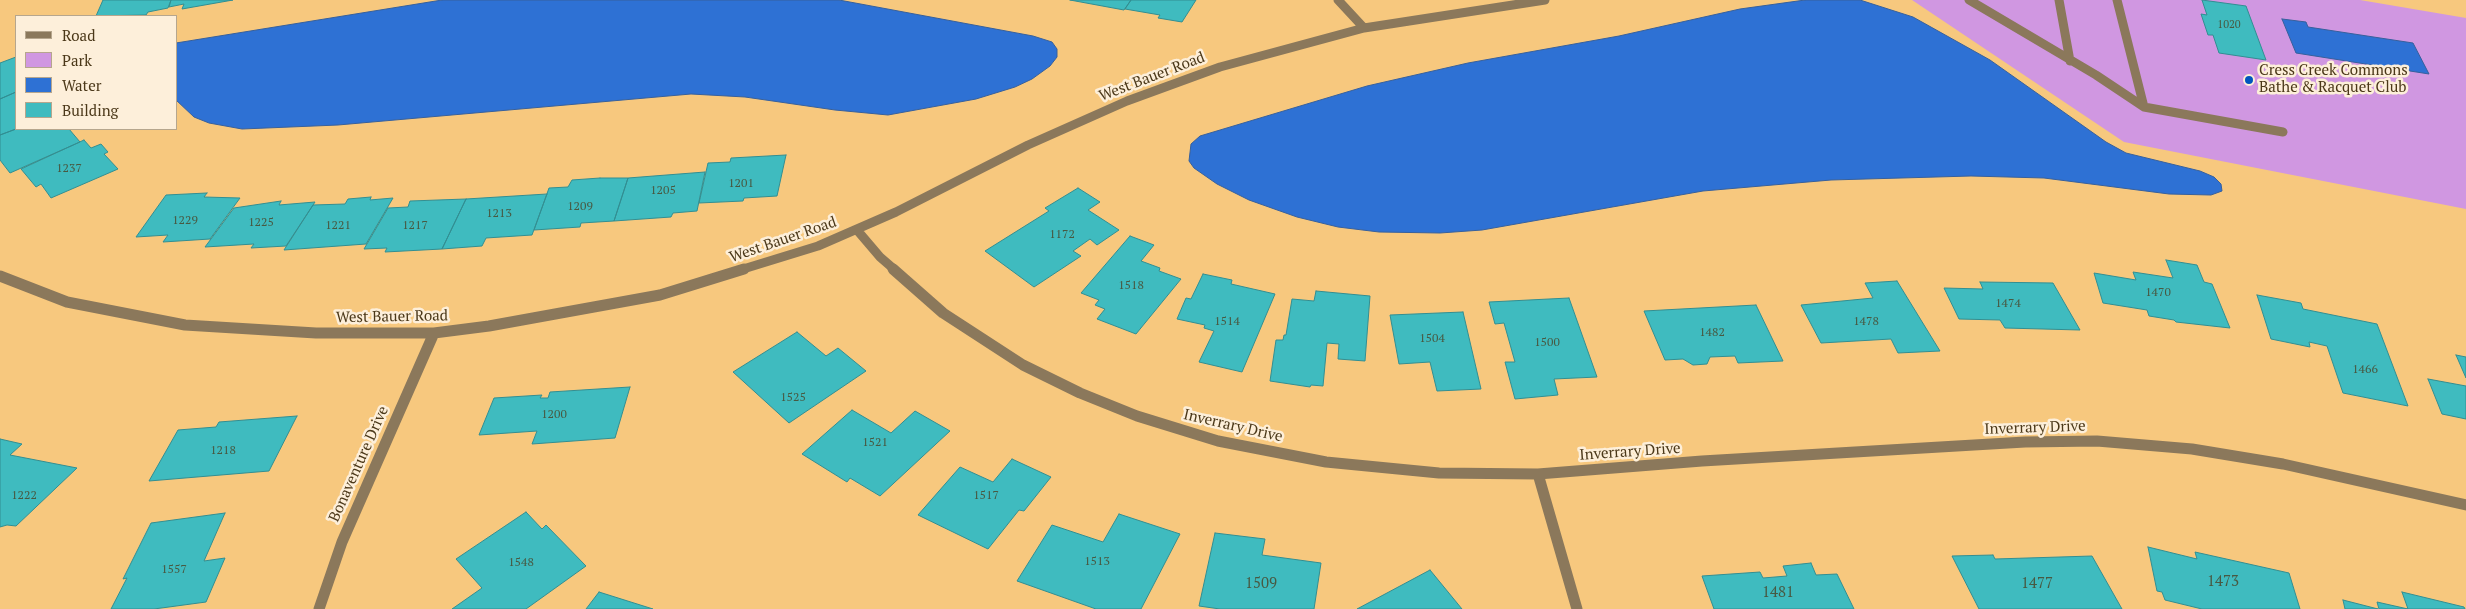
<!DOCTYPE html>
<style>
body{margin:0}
#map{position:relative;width:2466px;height:609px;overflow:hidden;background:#f7c87e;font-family:"PT Serif",serif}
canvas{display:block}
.legend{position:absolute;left:15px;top:15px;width:162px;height:115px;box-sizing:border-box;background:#fdefda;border:1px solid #b6a68d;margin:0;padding:6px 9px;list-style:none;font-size:15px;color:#4b3819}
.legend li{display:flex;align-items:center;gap:10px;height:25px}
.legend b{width:25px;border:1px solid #b6a68d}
</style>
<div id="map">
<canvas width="2466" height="609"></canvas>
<ul class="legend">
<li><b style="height:6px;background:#8b785b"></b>Road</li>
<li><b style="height:14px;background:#d097e1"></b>Park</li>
<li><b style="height:14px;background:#2e71d4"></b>Water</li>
<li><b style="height:14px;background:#3fbbbf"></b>Building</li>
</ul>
</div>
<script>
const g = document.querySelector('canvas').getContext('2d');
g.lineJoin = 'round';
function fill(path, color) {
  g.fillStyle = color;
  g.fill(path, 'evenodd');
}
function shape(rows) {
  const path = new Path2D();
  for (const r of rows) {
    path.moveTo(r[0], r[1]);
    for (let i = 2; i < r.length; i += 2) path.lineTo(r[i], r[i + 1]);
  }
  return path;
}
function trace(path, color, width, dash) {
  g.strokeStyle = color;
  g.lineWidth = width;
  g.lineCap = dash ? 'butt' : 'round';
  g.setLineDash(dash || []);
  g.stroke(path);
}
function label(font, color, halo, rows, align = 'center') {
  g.font = font + ' "PT Serif",serif';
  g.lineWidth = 5;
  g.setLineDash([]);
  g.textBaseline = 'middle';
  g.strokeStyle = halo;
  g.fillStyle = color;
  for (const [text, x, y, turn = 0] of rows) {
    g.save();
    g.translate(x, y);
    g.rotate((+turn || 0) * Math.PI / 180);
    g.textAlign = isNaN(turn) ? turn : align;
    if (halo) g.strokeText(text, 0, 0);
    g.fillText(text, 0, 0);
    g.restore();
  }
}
fill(shape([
 [1912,0,2360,0,2466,18,2466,209,2124,142]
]), '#d097e1');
const water = shape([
 [442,0,839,0,1033,36,1052,42,1057,49,1057,57,1050,66,1032,79,1015,87,976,99,888,115,835,110,745,97,691,94,338,125,242,129,209,123,194,117,176,100,176,43,442,0],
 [1805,0,1860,0,1913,17,1990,60,2106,142,2126,153,2200,171,2214,177,2221,184,2222,191,2211,195,2169,194,2044,178,1971,176,1831,180,1703,191,1482,230,1440,233,1379,232,1338,227,1297,217,1249,200,1217,184,1194,168,1189,161,1191,144,1200,136,1367,86,1468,63,1619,36,1740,9,1805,0],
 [2282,19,2306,22,2308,27,2413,43,2429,74,2296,53,2282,19]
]);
fill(water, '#2e71d4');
trace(water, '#37609c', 1);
const building = shape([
 [103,0,171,0,168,8,148,12,146,15,96,16,103,0],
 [171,0,233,0,182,9,184,4,169,7,171,0],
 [1070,0,1131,0,1124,10,1070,0],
 [1131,0,1196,0,1182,22,1158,18,1160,15,1125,9,1131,0],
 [2202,0,2246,6,2266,60,2219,53,2213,35,2208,35,2201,14,2207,15,2202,0],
 [16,57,16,92,0,99,0,63,16,57],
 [16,92,16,129,0,135,0,99,16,92],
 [16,129,69,129,80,142,10,173,0,160,0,135,16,129],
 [84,140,91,148,101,144,108,152,104,154,118,169,51,198,41,184,36,187,21,169,84,140],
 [786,155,777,196,744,198,743,201,699,203,708,163,730,162,731,158,786,155],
 [705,172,697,211,673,213,671,217,614,221,628,178,705,172],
 [600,178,628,178,614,221,581,223,580,227,534,230,549,188,568,187,572,180,600,178],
 [1078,188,1100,202,1088,210,1119,230,1097,245,1090,239,1073,251,1081,256,1034,287,985,251,1049,211,1045,208,1078,188],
 [207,193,204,197,240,198,210,239,163,242,168,235,136,237,166,195,207,193],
 [547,194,532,235,486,238,482,246,442,249,466,199,547,194],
 [371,197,370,200,393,198,366,244,284,250,313,205,345,204,348,199,371,197],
 [466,199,442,249,385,252,387,248,364,249,388,208,408,207,410,201,466,199],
 [281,201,279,205,315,202,286,246,251,248,254,244,205,247,234,208,281,201],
 [1130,236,1154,245,1141,261,1160,268,1159,271,1181,279,1136,334,1097,319,1105,309,1095,305,1099,300,1081,293,1130,236],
 [2166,260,2197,265,2204,282,2212,284,2230,328,2176,322,2174,320,2149,316,2147,310,2103,303,2094,273,2136,280,2133,272,2173,278,2166,260],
 [1203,274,1232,280,1231,284,1275,294,1242,372,1199,362,1214,331,1204,328,1205,325,1177,319,1186,298,1191,299,1203,274],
 [1897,281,1940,351,1898,353,1891,339,1821,343,1801,305,1873,298,1865,283,1897,281],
 [1980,282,2053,283,2080,330,2005,328,2000,320,1959,319,1944,288,1983,289,1980,282],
 [1316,291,1370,296,1365,361,1338,359,1339,344,1327,343,1323,386,1311,385,1310,387,1270,381,1276,340,1283,340,1284,335,1286,335,1292,299,1314,301,1316,291],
 [2257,295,2301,303,2303,309,2377,324,2408,406,2343,393,2327,346,2309,342,2310,347,2271,339,2257,295],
 [1569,298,1597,377,1554,379,1558,395,1515,399,1505,362,1515,362,1504,323,1495,324,1489,302,1569,298],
 [1756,305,1783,361,1738,363,1735,356,1710,357,1707,364,1693,365,1683,359,1665,360,1644,311,1756,305],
 [1463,312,1481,389,1437,391,1430,362,1399,364,1390,315,1463,312],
 [797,332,826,356,838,348,866,371,789,423,733,372,797,332],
 [2456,355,2466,357,2466,378,2456,355],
 [2428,379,2466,386,2466,419,2442,414,2428,379],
 [630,387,615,438,532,444,537,431,479,435,494,398,542,395,540,398,548,398,550,392,630,387],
 [852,410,891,433,915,411,950,431,880,496,850,478,847,482,802,454,852,410],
 [297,416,269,471,149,481,178,430,216,427,219,422,297,416],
 [0,439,22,444,10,455,77,468,16,526,7,525,0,527,0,439],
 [1012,459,1051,477,1024,511,1019,510,988,549,918,515,960,467,993,482,1012,459],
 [526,512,542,529,546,525,586,566,526,609,452,609,482,588,456,559,526,512],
 [225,513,204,561,225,558,206,602,154,609,111,609,127,578,123,579,151,523,225,513],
 [1119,514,1180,534,1141,609,1096,609,1017,581,1052,525,1103,542,1119,514],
 [1215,533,1265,539,1262,555,1321,563,1314,609,1220,609,1199,606,1215,533],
 [2148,547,2197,559,2195,552,2289,573,2300,609,2202,609,2165,600,2162,592,2157,591,2148,547],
 [1993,555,1995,559,2092,556,2122,609,1979,609,1952,556,1993,555],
 [1811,563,1816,575,1837,574,1854,609,1714,609,1702,576,1760,572,1763,578,1787,576,1783,566,1811,563],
 [1430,570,1462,609,1357,609,1430,570],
 [599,592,653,609,586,609,599,592],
 [2402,592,2464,607,2465,609,2379,609,2377,602,2408,609,2402,592],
 [2343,600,2378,609,2345,609,2343,600]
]);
fill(building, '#3fbbbf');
trace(building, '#328e92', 1);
trace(shape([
 [1969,0,2096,75,2144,107,2283,132],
 [2059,0,2070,61],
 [2117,0,2144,107]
]), '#8b785b', 9);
trace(shape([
 [1338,0,1364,28],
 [857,230,880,257,895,270],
 [740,270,818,246,896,212,1028,145,1127,101,1220,67,1364,28,1545,0]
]), '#8b785b', 9);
trace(shape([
 [893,269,943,313,1023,365,1080,393,1137,416,1218,441,1326,462,1439,473,1538,474,1702,461,2025,442,2097,441,2192,449,2283,464,2466,505],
 [0,276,67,302,185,325,316,333,434,333,489,326,660,295,744,269],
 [1538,474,1577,609],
 [319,609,342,542,434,333]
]), '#8b785b', 11);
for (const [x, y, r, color] of [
 [2249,80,5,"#0055be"]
]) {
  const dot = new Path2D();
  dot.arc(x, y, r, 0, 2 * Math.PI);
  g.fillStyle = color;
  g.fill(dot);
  trace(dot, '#fdefda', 2);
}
label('11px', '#485942', null, [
 ["1020",2229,25]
]);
label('12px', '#485942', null, [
 ["1237",69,169],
 ["1201",741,184],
 ["1205",663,191],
 ["1209",580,207],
 ["1213",499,214],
 ["1229",185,221],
 ["1225",261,223],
 ["1221",338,226],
 ["1217",415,226],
 ["1172",1062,235],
 ["1518",1131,286],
 ["1470",2158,293],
 ["1474",2008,304],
 ["1514",1227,322],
 ["1478",1866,322],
 ["1482",1712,333],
 ["1504",1432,339],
 ["1500",1547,343],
 ["1466",2365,370],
 ["1525",793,398],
 ["1200",554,415],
 ["1521",875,443],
 ["1218",223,451],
 ["1222",24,496],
 ["1517",986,496],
 ["1513",1097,562],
 ["1548",521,563],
 ["1557",174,570]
]);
label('15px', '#4b3819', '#fdefda', [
 ["Cress Creek Commons",2259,71],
 ["Bathe & Racquet Club",2259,88]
], 'left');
label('15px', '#4b3819', '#fdefda', [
 ["West Bauer Road",1152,77,-21],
 ["West Bauer Road",783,240,-19],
 ["West Bauer Road",392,317,-1],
 ["Inverrary Drive",1233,426,13],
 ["Inverrary Drive",2035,428,-2],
 ["Inverrary Drive",1630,452,-4],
 ["Bonaventure Drive",359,464,-66]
]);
label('15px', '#485942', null, [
 ["1473",2223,582],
 ["1509",1261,584],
 ["1477",2037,584],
 ["1481",1778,593]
]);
</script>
